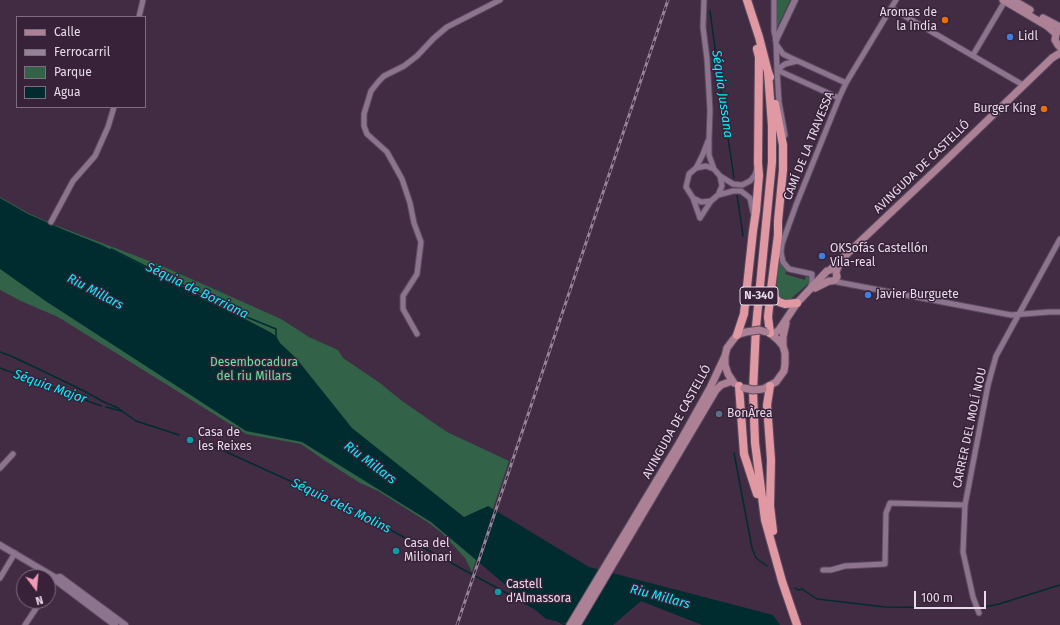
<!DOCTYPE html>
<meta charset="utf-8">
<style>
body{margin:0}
#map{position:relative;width:1060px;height:625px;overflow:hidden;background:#412c44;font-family:"Fira Sans",sans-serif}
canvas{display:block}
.legend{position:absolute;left:16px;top:16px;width:130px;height:92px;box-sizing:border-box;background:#372239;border:1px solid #7e6c7f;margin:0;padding:5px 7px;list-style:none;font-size:12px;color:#e8dae9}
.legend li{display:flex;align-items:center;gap:8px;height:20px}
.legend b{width:20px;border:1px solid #7e6c7f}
.north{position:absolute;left:16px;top:569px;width:40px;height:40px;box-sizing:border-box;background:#372239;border:1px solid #7e6c7f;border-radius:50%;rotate:164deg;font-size:11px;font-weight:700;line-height:16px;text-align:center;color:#e8dae9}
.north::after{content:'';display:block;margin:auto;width:14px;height:18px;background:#f19ab3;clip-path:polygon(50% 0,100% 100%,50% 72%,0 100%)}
.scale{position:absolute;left:914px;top:591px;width:72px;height:18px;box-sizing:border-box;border:2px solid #e8dae9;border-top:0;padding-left:5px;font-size:12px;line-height:14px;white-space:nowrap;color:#e8dae9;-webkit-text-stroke:3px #372239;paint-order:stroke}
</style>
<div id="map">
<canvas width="1060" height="625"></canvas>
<ul class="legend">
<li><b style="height:5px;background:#ac8196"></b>Calle</li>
<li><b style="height:5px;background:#958397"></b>Ferrocarril</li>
<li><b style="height:11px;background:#326247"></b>Parque</li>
<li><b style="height:11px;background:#002c30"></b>Agua</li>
</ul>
<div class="north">N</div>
<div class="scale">100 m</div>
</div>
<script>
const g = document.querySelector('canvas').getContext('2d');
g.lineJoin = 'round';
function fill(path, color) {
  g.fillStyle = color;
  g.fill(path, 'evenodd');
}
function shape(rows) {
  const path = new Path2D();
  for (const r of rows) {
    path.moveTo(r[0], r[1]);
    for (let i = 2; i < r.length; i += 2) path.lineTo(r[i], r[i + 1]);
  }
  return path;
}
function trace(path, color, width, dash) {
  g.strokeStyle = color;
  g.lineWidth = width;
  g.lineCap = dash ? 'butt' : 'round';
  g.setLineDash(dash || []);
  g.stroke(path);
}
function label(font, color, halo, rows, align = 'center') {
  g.font = font + ' "Fira Sans",sans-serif';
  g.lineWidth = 3;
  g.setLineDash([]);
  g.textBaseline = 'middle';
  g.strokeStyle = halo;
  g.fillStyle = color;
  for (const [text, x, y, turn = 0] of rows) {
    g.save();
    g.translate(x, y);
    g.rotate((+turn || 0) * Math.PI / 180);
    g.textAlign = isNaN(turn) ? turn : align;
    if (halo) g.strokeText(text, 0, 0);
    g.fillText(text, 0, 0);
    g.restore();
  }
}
fill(shape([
 [777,0,790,0,777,28],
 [0,197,28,213,52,224,160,265,281,319,309,337,338,350,343,358,380,383,402,401,447,432,509,461,472,572,465,558,443,534,429,523,378,491,360,483,324,460,301,444,246,434,58,317,21,301,0,290],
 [779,258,783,265,787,270,785,274,805,280,806,276,809,277,811,280,809,283,787,302,780,298,776,289]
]), '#326247');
fill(shape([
 [0,198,28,214,62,229,102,245,270,332,276,336,280,343,296,358,352,428,464,517,488,506,589,567,773,615,780,625,702,625,641,601,613,625,575,625,546,619,431,522,302,442,246,431,47,302,0,269]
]), '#002c30');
trace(shape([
 [710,11,718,70,734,178],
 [737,195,743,236],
 [111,249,244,316,276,329,276,336],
 [0,352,11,356,47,373,84,391,104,402,118,408,136,421,179,435],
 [0,368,101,406],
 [106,407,121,411],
 [198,442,222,450,354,510,534,608],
 [734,453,752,548,756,558,767,566],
 [795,588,798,590,802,589,817,599,885,607,975,608],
 [980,608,999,604,1060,585],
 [558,621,565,625]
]), '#002c30', 1.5);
const minor = shape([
 [704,0,703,27,707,59,710,110,709,139,709,155,714,169,720,176,733,184,742,185,750,181,755,175,757,168],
 [774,0,774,31,776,40,777,70,779,102,785,135],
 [891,8,1023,85],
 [139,17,143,0],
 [776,44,783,54,789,57,846,83],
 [973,55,1005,1],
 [797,61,785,64,777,70,839,98],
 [696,168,706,166,714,169],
 [718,195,722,186,720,176],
 [693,198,701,202,711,201],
 [700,218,711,201,718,195,733,191,741,191,750,198,753,212],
 [700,218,693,198,686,187,689,174,696,168,703,154,708,141],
 [51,222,73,181,95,156,108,127,114,107],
 [832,281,1011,315,1049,312,1060,312],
 [810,288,812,282,812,274,789,269,783,262,781,252,782,244,796,205,839,98,846,83,896,0],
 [417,334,403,309,403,296,417,274,421,242,414,223,410,203,402,179,387,152,367,134,364,126,364,114,371,91,379,81,384,76,404,66,417,56,434,38,447,27,500,0],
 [0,468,13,454],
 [823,570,831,570,845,566,885,564,886,513,890,503,965,505],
 [0,578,15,553],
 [48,590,56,578],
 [979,613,973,597,963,552,965,505,988,385,996,356,1060,239],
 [25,625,41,601]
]);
const tertiary = shape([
 [776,40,795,0],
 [0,545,56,578,58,582,115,625],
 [56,578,60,577,125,625]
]);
const secondary = shape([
 [1003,0,1047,26,1056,34],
 [1013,0,1030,10],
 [1043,18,1060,27],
 [1059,30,1056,34,1055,40,1058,45,1060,47],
 [815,288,829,281,832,281,835,280,837,277,836,272,841,260],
 [772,335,779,330,797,303,827,271,830,270,940,166,1052,58,1060,53],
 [783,346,783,337,786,323],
 [734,383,728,374,725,365,725,356,727,348,733,340,737,335,746,332],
 [765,388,776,382,784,371,785,364,785,353,783,346,778,340,770,333],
 [570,625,681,440,710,388,725,356],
 [577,625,716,390,721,385,732,381]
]);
const trunk = shape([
 [747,0,759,37,768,72,770,77],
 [768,72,772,126,772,162,756,327,753,391,755,443,765,520,782,581,797,625],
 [773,289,775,298,779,302,785,304,797,303],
 [770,333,768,317,771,289,778,235,778,221,783,170,783,145,775,104],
 [737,335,744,314,753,231,756,211,759,175,758,163,759,57,757,49],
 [739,386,744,454,757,494],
 [770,386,767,405,771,460,770,506,773,531]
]);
trace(minor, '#5d4b5f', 7);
trace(tertiary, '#5d4b5f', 8);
trace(secondary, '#5d4b5f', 9);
trace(trunk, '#5d4b5f', 10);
trace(minor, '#8c738e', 5);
trace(tertiary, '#8c738e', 6);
trace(secondary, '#ac8196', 7);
trace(trunk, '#e098a2', 8);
const rail = shape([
 [457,625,668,0]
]);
trace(rail, '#958397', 3);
trace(rail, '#372239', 1.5, [4.5]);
const secondaryBridge = shape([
 [746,332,759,330,766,332],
 [744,388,753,390,763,389]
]);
trace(secondaryBridge, '#5d4b5f', 9, []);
trace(secondaryBridge, '#ac8196', 7);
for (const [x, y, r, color] of [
 [945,20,4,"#e8710a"],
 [1010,37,4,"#3f7fe0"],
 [1044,109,4,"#e8710a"],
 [822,256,4,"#3f7fe0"],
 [868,295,4,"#3f7fe0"],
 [719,414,4,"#5c6f8a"],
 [190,440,4,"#0f9aa8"],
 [396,551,4,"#0f9aa8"],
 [498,592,4,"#0f9aa8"]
]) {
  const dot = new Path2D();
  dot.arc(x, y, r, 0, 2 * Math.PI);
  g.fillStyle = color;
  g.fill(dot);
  trace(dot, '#372239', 1.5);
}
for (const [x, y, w] of [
 [759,296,38]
]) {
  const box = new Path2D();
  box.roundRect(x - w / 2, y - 9, w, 18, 3);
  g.fillStyle = '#372239';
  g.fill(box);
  trace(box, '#e8dae9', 1);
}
label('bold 11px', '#e8dae9', null, [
 ["N-340",759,296]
]);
label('12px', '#e8dae9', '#372239', [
 ["Aromas de",937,13,"right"],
 ["la India",937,27,"right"],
 ["Lidl",1018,37],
 ["Burger King",1036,109,"right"],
 ["OKSofás Castellón",830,249],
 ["Vila-real",830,263],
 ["Javier Burguete",876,295],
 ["BonÀrea",727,414],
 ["Casa de",198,433],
 ["les Reixes",198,447],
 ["Casa del",404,544],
 ["Milionari",404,558],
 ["Castell",506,585],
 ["d'Almassora",506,599]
], 'left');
label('12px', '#e8dae9', '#372239', [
 ["CAMÍ DE LA TRAVESSA",809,146,-68],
 ["AVINGUDA DE CASTELLÓ",922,167,-44],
 ["AVINGUDA DE CASTELLÓ",677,422,-61],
 ["CARRER DEL MOLÍ NOU",970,428,-78]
]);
label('12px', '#69e39f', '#372239', [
 ["Desembocadura",254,363],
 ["del riu Millars",254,377]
]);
label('italic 13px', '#09eefd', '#372239', [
 ["Séquia Jussana",722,94,82],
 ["Séquia de Borriana",197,291,26],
 ["Riu Millars",95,292,28],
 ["Séquia Major",50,387,20],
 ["Riu Millars",370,463,37],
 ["Séquia dels Molins",341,506,26],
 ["Riu Millars",660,597,15]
]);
</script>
